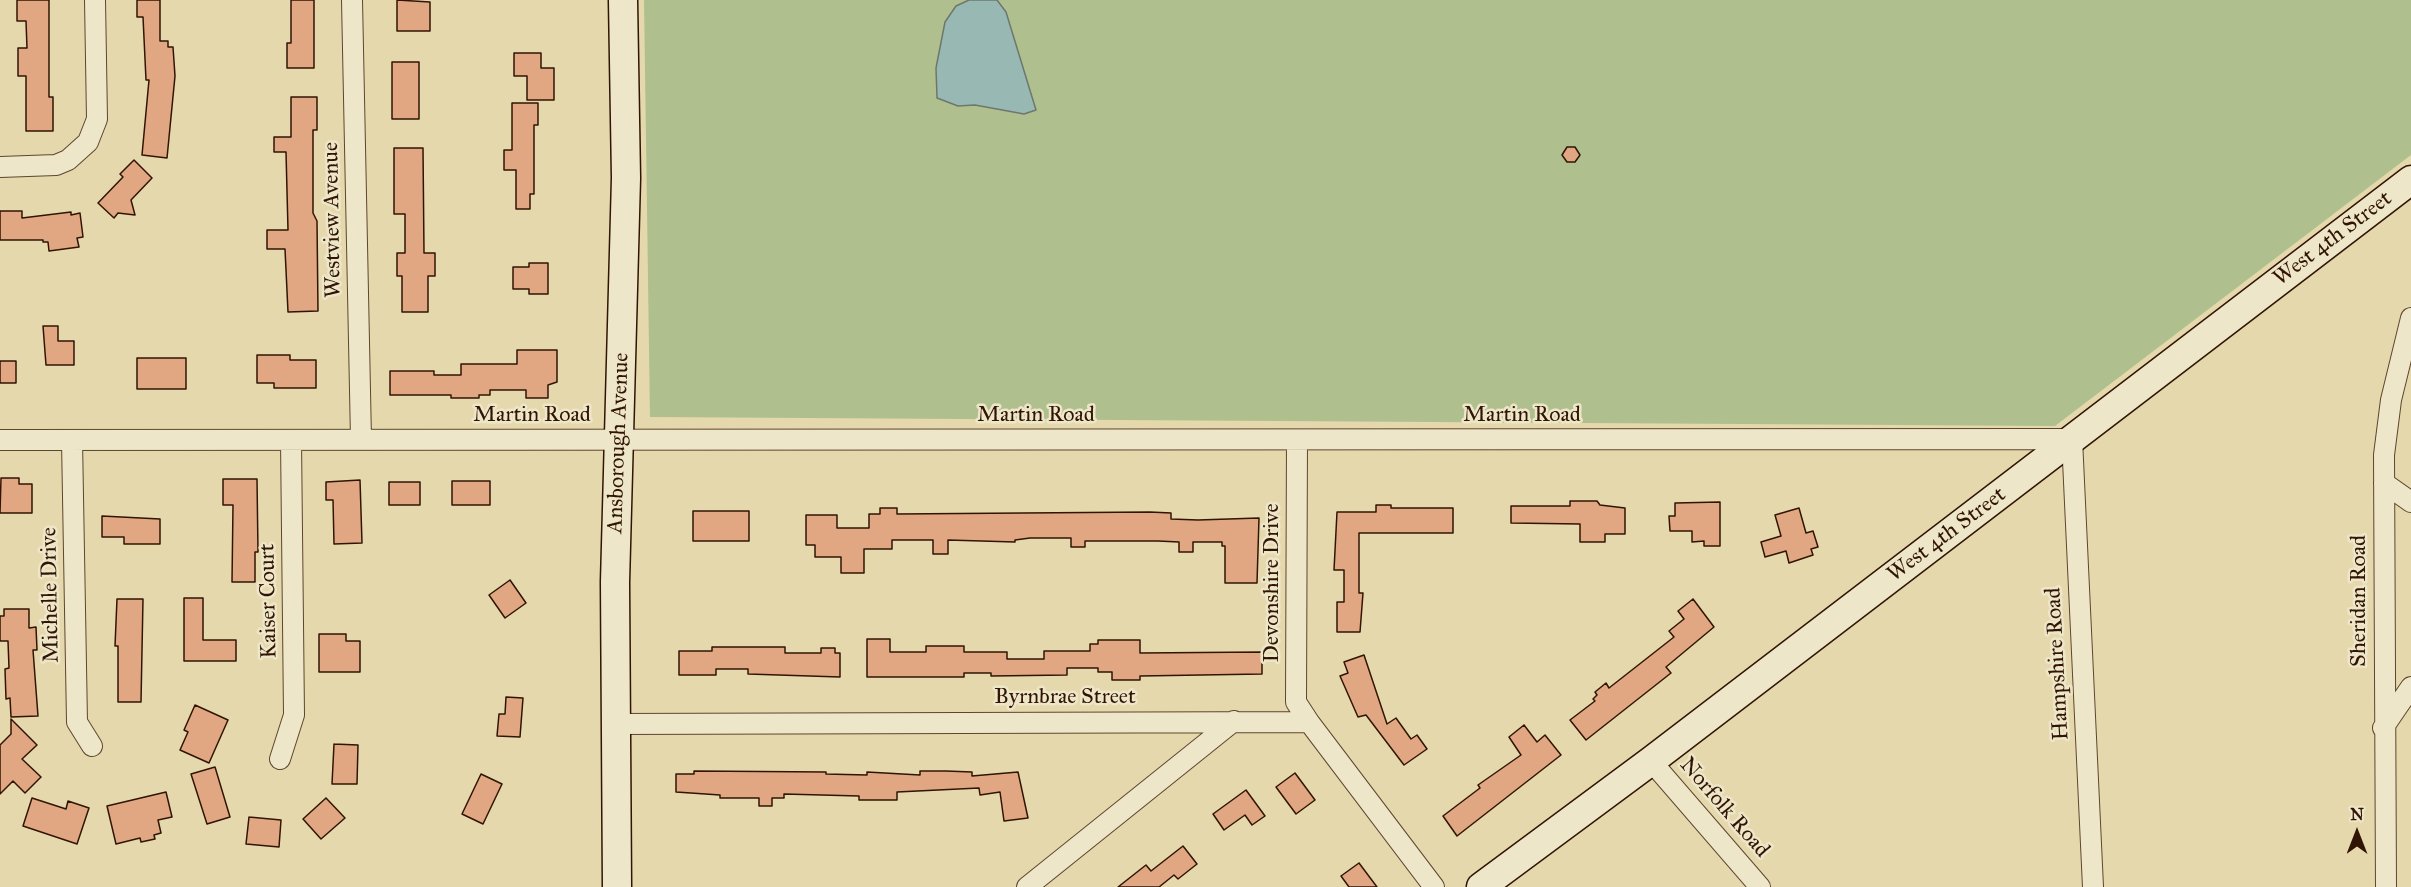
<!DOCTYPE html>
<style>
body{margin:0}
#map{position:relative;width:2411px;height:887px;overflow:hidden;background:#e5d8ac;font-family:"IM FELL Great Primer",serif}
canvas{display:block}
.north{position:absolute;left:2327px;top:803px;width:60px;height:60px;-webkit-text-stroke:4px #eee6c9;paint-order:stroke;rotate:0deg;font-size:16px;font-weight:700;line-height:24px;text-align:center;color:#311504}
.north::after{content:'';display:block;margin:auto;width:21px;height:27px;background:#311504;clip-path:polygon(50% 0,100% 100%,50% 72%,0 100%)}
</style>
<div id="map">
<canvas width="2411" height="887"></canvas>
<div class="north">N</div>
</div>
<script>
const g = document.querySelector('canvas').getContext('2d');
g.lineJoin = 'round';
function fill(path, color) {
  g.fillStyle = color;
  g.fill(path, 'evenodd');
}
function shape(rows) {
  const path = new Path2D();
  for (const r of rows) {
    path.moveTo(r[0], r[1]);
    for (let i = 2; i < r.length; i += 2) path.lineTo(r[i], r[i + 1]);
  }
  return path;
}
function trace(path, color, width, dash) {
  g.strokeStyle = color;
  g.lineWidth = width;
  g.lineCap = dash ? 'butt' : 'round';
  g.setLineDash(dash || []);
  g.stroke(path);
}
function label(font, color, halo, rows, align = 'center') {
  g.font = font + ' "IM FELL Great Primer",serif';
  g.lineWidth = 5;
  g.setLineDash([]);
  g.textBaseline = 'middle';
  g.strokeStyle = halo;
  g.fillStyle = color;
  for (const [text, x, y, turn = 0] of rows) {
    g.save();
    g.translate(x, y);
    g.rotate((+turn || 0) * Math.PI / 180);
    g.textAlign = isNaN(turn) ? turn : align;
    if (halo) g.strokeText(text, 0, 0);
    g.fillText(text, 0, 0);
    g.restore();
  }
}
fill(shape([
 [644,0,2411,0,2411,155,2055,426,650,417]
]), '#afc08e');
const water = shape([
 [969,0,997,0,1006,12,1036,110,1024,114,975,105,958,106,937,98,936,68,945,22,956,6,969,0]
]);
fill(water, '#98b8b3');
trace(water, '#6f776d', 1.5);
const building = shape([
 [17,0,49,0,49,97,53,97,53,131,26,131,26,76,18,76,18,48,27,48,26,21,17,21,17,0],
 [137,0,160,0,160,41,168,41,168,47,173,47,175,76,167,158,142,155,149,80,146,80,143,17,137,17,137,0],
 [291,0,314,0,314,68,287,68,287,43,291,43,291,0],
 [397,0,430,2,430,31,397,31,397,0],
 [514,53,541,53,541,68,554,68,554,100,527,100,527,76,514,76,514,53],
 [392,62,419,62,419,119,392,119,392,62],
 [291,97,317,97,317,130,313,130,313,213,317,221,318,311,288,312,285,249,267,249,267,230,288,230,286,152,274,152,274,137,291,137,291,97],
 [512,103,538,103,538,125,534,125,534,194,530,194,530,209,516,209,516,170,504,170,504,150,512,150,512,103],
 [1567,147,1575,147,1580,155,1575,162,1567,162,1562,155,1567,147],
 [394,148,423,148,424,253,435,253,435,276,428,276,428,312,402,312,402,276,397,276,397,253,405,253,405,214,394,214,394,148],
 [134,160,152,178,131,200,135,215,118,213,114,218,98,203,123,177,120,174,134,160],
 [0,211,22,211,22,218,71,212,71,215,80,213,83,237,77,238,79,247,49,251,48,242,43,242,43,240,0,240,0,211],
 [529,263,548,263,548,294,529,294,529,289,513,289,513,267,529,267,529,263],
 [43,326,58,326,58,341,74,341,74,365,46,365,43,326],
 [517,350,557,350,557,382,548,385,548,398,526,398,526,390,490,390,490,395,479,395,479,398,451,398,451,395,390,395,390,371,434,371,434,375,461,375,461,364,517,364,517,350],
 [257,355,290,355,290,360,316,360,316,388,274,388,274,383,257,383,257,355],
 [137,358,186,358,186,389,137,389,137,358],
 [0,361,16,361,16,383,0,383,0,361],
 [1,478,19,478,19,484,32,484,32,513,0,513,1,478],
 [223,479,257,479,258,552,255,552,255,582,232,582,233,505,223,505,223,479],
 [360,480,362,543,334,544,333,500,326,500,326,482,360,480],
 [452,481,490,481,490,505,452,505,452,481],
 [389,482,420,482,420,505,389,505,389,482],
 [1570,501,1597,501,1600,505,1625,508,1625,534,1605,534,1605,542,1580,542,1580,524,1511,523,1511,506,1570,506,1570,501],
 [1720,502,1720,546,1704,546,1704,541,1692,542,1692,531,1670,531,1669,516,1675,516,1675,503,1720,502],
 [1376,505,1391,505,1391,508,1453,508,1453,533,1359,533,1359,593,1363,593,1360,632,1337,632,1337,602,1344,602,1344,570,1334,570,1337,512,1376,512,1376,505],
 [880,508,897,508,897,514,1150,512,1171,513,1171,519,1198,520,1259,518,1257,583,1225,583,1225,546,1222,546,1222,542,1193,542,1193,552,1179,552,1179,542,1158,541,1085,541,1085,547,1071,547,1071,538,1030,538,1015,540,1015,542,948,540,948,554,933,554,933,540,892,540,892,549,864,549,864,573,841,573,841,557,815,557,815,545,806,545,806,515,837,515,837,528,869,528,869,514,880,514,880,508],
 [1799,508,1806,533,1813,531,1818,547,1811,549,1813,555,1789,563,1786,551,1765,557,1761,542,1781,536,1775,515,1799,508],
 [693,511,749,511,749,541,693,541,693,511],
 [102,516,160,519,160,544,124,544,124,537,102,537,102,516],
 [510,580,526,603,505,618,489,595,510,580],
 [184,598,203,598,203,640,236,640,236,661,184,661,184,598],
 [117,599,143,599,141,702,118,702,118,646,115,646,117,599],
 [1693,599,1714,627,1666,667,1671,673,1586,740,1570,720,1595,701,1593,699,1597,695,1595,692,1606,683,1609,688,1674,637,1669,631,1684,619,1678,611,1693,599],
 [4,609,29,609,29,628,36,627,37,650,33,650,38,716,11,717,10,698,6,699,5,669,9,668,8,641,0,641,0,616,4,616,4,609],
 [319,634,346,634,346,641,360,641,360,672,319,672,319,634],
 [867,639,890,639,890,652,926,652,926,646,964,646,964,652,1007,652,1007,659,1044,659,1044,651,1090,651,1090,644,1098,644,1098,640,1140,640,1140,653,1262,652,1262,674,1140,676,1140,680,1112,680,1112,672,1098,672,1098,668,1067,668,1067,675,991,676,991,673,964,673,964,677,867,677,867,639],
 [712,647,785,647,785,653,821,653,821,648,835,648,835,653,840,653,840,677,748,674,748,669,716,669,716,675,679,675,679,651,712,651,712,647],
 [1364,655,1387,724,1396,718,1411,739,1417,735,1427,749,1404,765,1366,715,1358,717,1340,676,1348,673,1344,662,1364,655],
 [506,697,523,698,520,737,497,736,499,714,505,714,506,697],
 [195,705,228,720,209,763,180,750,188,732,184,730,195,705],
 [11,719,37,745,22,759,41,777,25,793,13,781,0,794,0,745,11,734,11,719],
 [1524,725,1537,742,1545,735,1561,755,1457,836,1443,816,1480,788,1478,785,1521,755,1509,737,1524,725],
 [334,744,358,745,357,784,332,784,334,744],
 [215,767,230,817,207,824,191,774,215,767],
 [694,771,826,772,826,774,867,775,867,772,920,775,920,771,946,771,972,772,972,776,1018,772,1028,818,1004,821,1000,792,980,795,979,788,897,792,897,800,859,800,859,796,784,794,784,798,772,798,772,806,759,806,759,798,720,798,720,795,676,792,676,774,694,774,694,771],
 [1295,773,1315,800,1296,814,1276,787,1295,773],
 [481,774,502,784,483,824,462,814,481,774],
 [1246,790,1265,816,1252,825,1245,815,1224,830,1213,814,1246,790],
 [166,792,172,817,158,820,161,833,154,835,155,839,141,842,140,838,116,844,107,806,166,792],
 [32,798,66,809,68,801,89,808,77,844,23,826,32,798],
 [326,798,345,818,321,839,303,819,326,798],
 [249,817,281,820,279,847,246,844,249,817],
 [1183,846,1197,864,1178,879,1174,875,1159,887,1118,887,1146,865,1151,871,1183,846],
 [1359,863,1377,887,1349,887,1341,876,1359,863]
]);
fill(building, '#e1a782');
trace(building, '#311504', 1.5);
const street = shape([
 [352,0,361,439],
 [0,167,56,165,68,160,88,142,97,119,95,0],
 [0,440,2072,439,2093,887],
 [72,440,77,722,92,746],
 [1297,440,1296,702,1309,722],
 [2384,483,2411,502],
 [615,724,1309,722,1434,887],
 [2383,728,2411,687],
 [280,759,294,715,291,440],
 [1651,761,1760,887],
 [1027,887,1234,721],
 [2386,887,2384,455,2391,400,2411,318]
]);
const secondary = shape([
 [617,887,615,582,626,178,623,0],
 [1481,887,1651,761,2411,180]
]);
trace(street, '#5e462e', 22);
trace(secondary, '#311504', 31);
trace(street, '#eee6c9', 20);
trace(secondary, '#eee6c9', 28);
label('22px', '#311504', '#eee6c9', [
 ["Westview Avenue",333,220,-91],
 ["West 4th Street",2333,239,-37],
 ["Martin Road",532,416],
 ["Martin Road",1036,416],
 ["Martin Road",1522,416],
 ["Ansborough Avenue",619,443,-88],
 ["West 4th Street",1947,535,-37],
 ["Devonshire Drive",1273,583,-90],
 ["Michelle Drive",51,595,-91],
 ["Kaiser Court",269,601,-91],
 ["Sheridan Road",2360,601,-90],
 ["Hampshire Road",2058,664,-93],
 ["Byrnbrae Street",1065,698],
 ["Norfolk Road",1724,808,49]
]);
</script>
